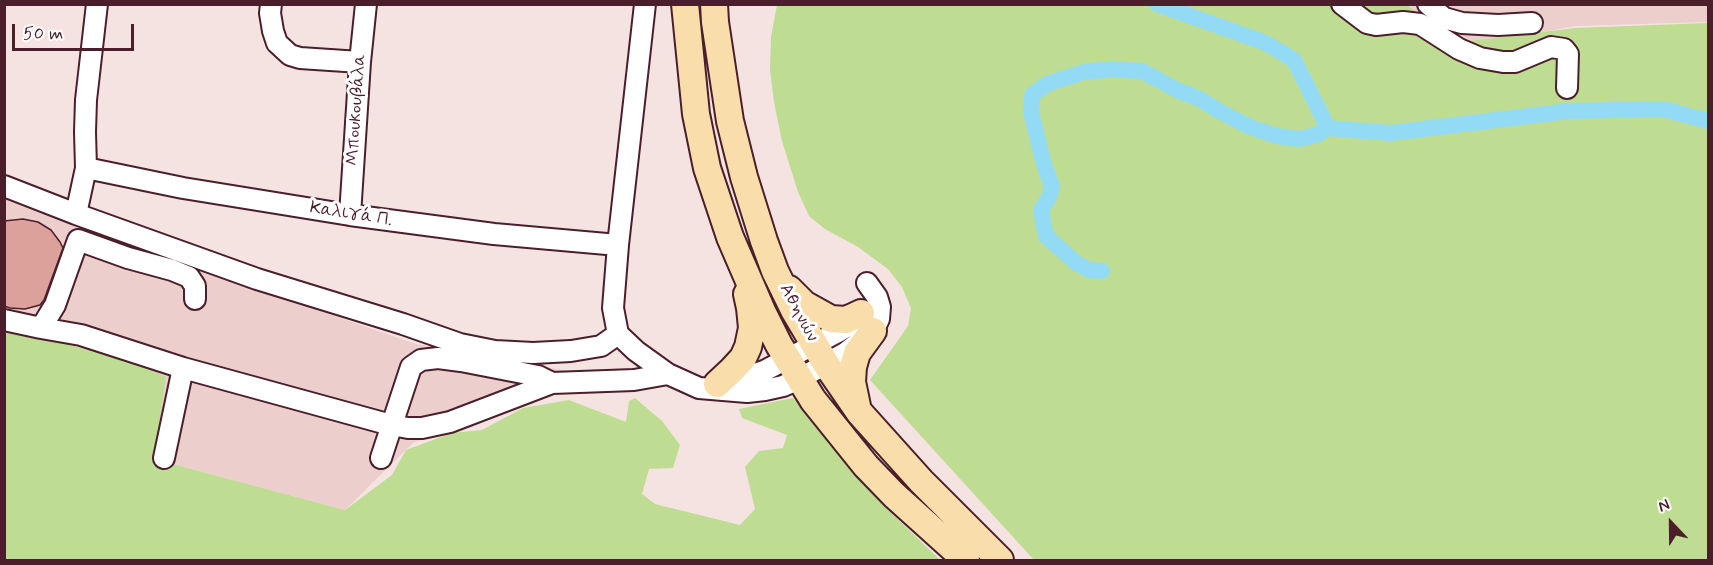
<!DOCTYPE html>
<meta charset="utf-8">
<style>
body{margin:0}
#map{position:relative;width:1713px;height:565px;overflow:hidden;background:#f4e3e1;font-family:Mynerve,sans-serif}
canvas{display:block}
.frame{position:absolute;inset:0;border:6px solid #4a1f2b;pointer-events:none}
.north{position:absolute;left:1641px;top:493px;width:60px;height:60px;-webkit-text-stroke:4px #fff;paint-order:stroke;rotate:338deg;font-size:16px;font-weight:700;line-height:24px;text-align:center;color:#4a1f2b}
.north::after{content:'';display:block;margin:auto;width:21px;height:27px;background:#4a1f2b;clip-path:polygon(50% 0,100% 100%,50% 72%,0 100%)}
.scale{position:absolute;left:12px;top:24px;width:122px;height:27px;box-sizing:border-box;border:3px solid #4a1f2b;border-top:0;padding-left:8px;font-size:18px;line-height:21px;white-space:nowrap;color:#4a1f2b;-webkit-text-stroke:4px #fff;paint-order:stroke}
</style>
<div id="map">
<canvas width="1713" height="565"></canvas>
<div class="frame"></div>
<div class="north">N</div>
<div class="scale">50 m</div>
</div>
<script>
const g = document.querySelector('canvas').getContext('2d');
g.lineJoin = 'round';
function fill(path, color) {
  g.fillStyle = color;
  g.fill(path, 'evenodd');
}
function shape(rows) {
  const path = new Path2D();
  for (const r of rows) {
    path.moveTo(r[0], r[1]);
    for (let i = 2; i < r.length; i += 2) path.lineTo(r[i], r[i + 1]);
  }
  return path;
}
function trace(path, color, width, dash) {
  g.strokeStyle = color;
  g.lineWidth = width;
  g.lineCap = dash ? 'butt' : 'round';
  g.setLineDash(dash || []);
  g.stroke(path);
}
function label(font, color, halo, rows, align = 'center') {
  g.font = font + ' Mynerve,sans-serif';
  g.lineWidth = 6;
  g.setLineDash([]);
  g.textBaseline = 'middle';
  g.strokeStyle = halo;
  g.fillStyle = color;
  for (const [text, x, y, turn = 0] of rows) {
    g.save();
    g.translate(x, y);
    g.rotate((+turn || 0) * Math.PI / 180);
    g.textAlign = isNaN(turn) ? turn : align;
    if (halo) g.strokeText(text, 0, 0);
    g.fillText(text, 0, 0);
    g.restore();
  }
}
fill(shape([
 [1408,5,1708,5,1708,22,1576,26,1465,46],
 [4,195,213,274,416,344,574,372,572,392,543,395,413,443,345,510,154,459,137,363,69,344,5,331]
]), '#eccfcc');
fill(shape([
 [777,5,1407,5,1461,42,1575,28,1708,23,1708,560,1034,560,870,380,908,326,911,308,902,287,888,269,858,247,825,229,809,216,798,192,782,141,774,102,770,70,771,37],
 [4,331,51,340,137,363,166,377,154,459,345,510,392,475,406,450,452,433,482,430,523,408,569,400,626,422,629,401,635,398,662,421,680,445,673,468,649,469,642,494,655,504,740,525,755,509,745,467,759,451,783,448,787,435,742,418,739,409,793,398,878,500,940,560,5,560]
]), '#bfdc93');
trace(shape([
 [1157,4,1266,43,1294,60,1328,128,1391,133,1569,111,1663,109,1708,121],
 [1102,271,1089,270,1076,263,1046,236,1041,210,1049,197,1052,187,1043,161,1031,112,1032,95,1047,84,1084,72,1111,69,1142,71,1177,90,1200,99,1219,111,1250,127,1277,136,1299,139,1316,135,1328,128]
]), '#93dbf5', 16);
const building = shape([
 [23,219,38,222,51,230,60,242,63,248,44,300,40,305,25,309,10,308,4,306,4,221,23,219]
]);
fill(building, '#dba19a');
trace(building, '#4a1f2b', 1.5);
const minor = shape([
 [271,4,270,13,273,31,277,43,290,55,300,58,360,62],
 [645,4,618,245,613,308,618,334,636,351,668,374,699,388,747,392,765,390,783,386,799,379,845,353,873,331,879,319,880,307,877,297,867,283],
 [1342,4,1367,23,1376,25,1403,22,1420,24,1459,49,1480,58,1503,62,1515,62,1551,47,1564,49,1568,54,1567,88],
 [1428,4,1444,18,1462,23,1498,25,1532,23],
 [86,168,183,188,350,215,494,234,618,245],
 [4,186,76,214,257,279,403,324,460,344,495,351,533,353,571,351,601,346,618,334],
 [76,214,86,168,85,132,86,100,97,4],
 [350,215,360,62,366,4],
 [4,320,41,328,81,335,183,368,391,425,408,428,422,428,450,422,552,383,634,380,668,374],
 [41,328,55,305,78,240,128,258,172,270,189,277,195,286,195,299],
 [717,384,737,380,764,371,838,332,851,324,859,316],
 [164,458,183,368],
 [381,458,411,367,421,360,438,358,461,361,538,376,552,383]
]);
const major = shape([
 [685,4,696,114,707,168,730,237,762,311,779,345,813,400,866,466,894,495,966,560],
 [714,4,715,22,730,121,744,177,764,241,775,271,794,310,826,364,859,412,921,481,1000,560],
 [789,289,804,304,831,319,846,320,861,313],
 [717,384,732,370,743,358,748,347,752,328,750,308,747,294],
 [857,406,852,382,853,367,857,353,873,331]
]);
trace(minor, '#4a1f2b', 24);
trace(major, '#4a1f2b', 30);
trace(minor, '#fff', 20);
trace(major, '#f9deab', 26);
label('18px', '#4a1f2b', '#fff', [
 ["Μπουκουβάλα",357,110,-86],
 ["Καλιγά Π.",351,215,9],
 ["Αθηνών",798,313,62]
]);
</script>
